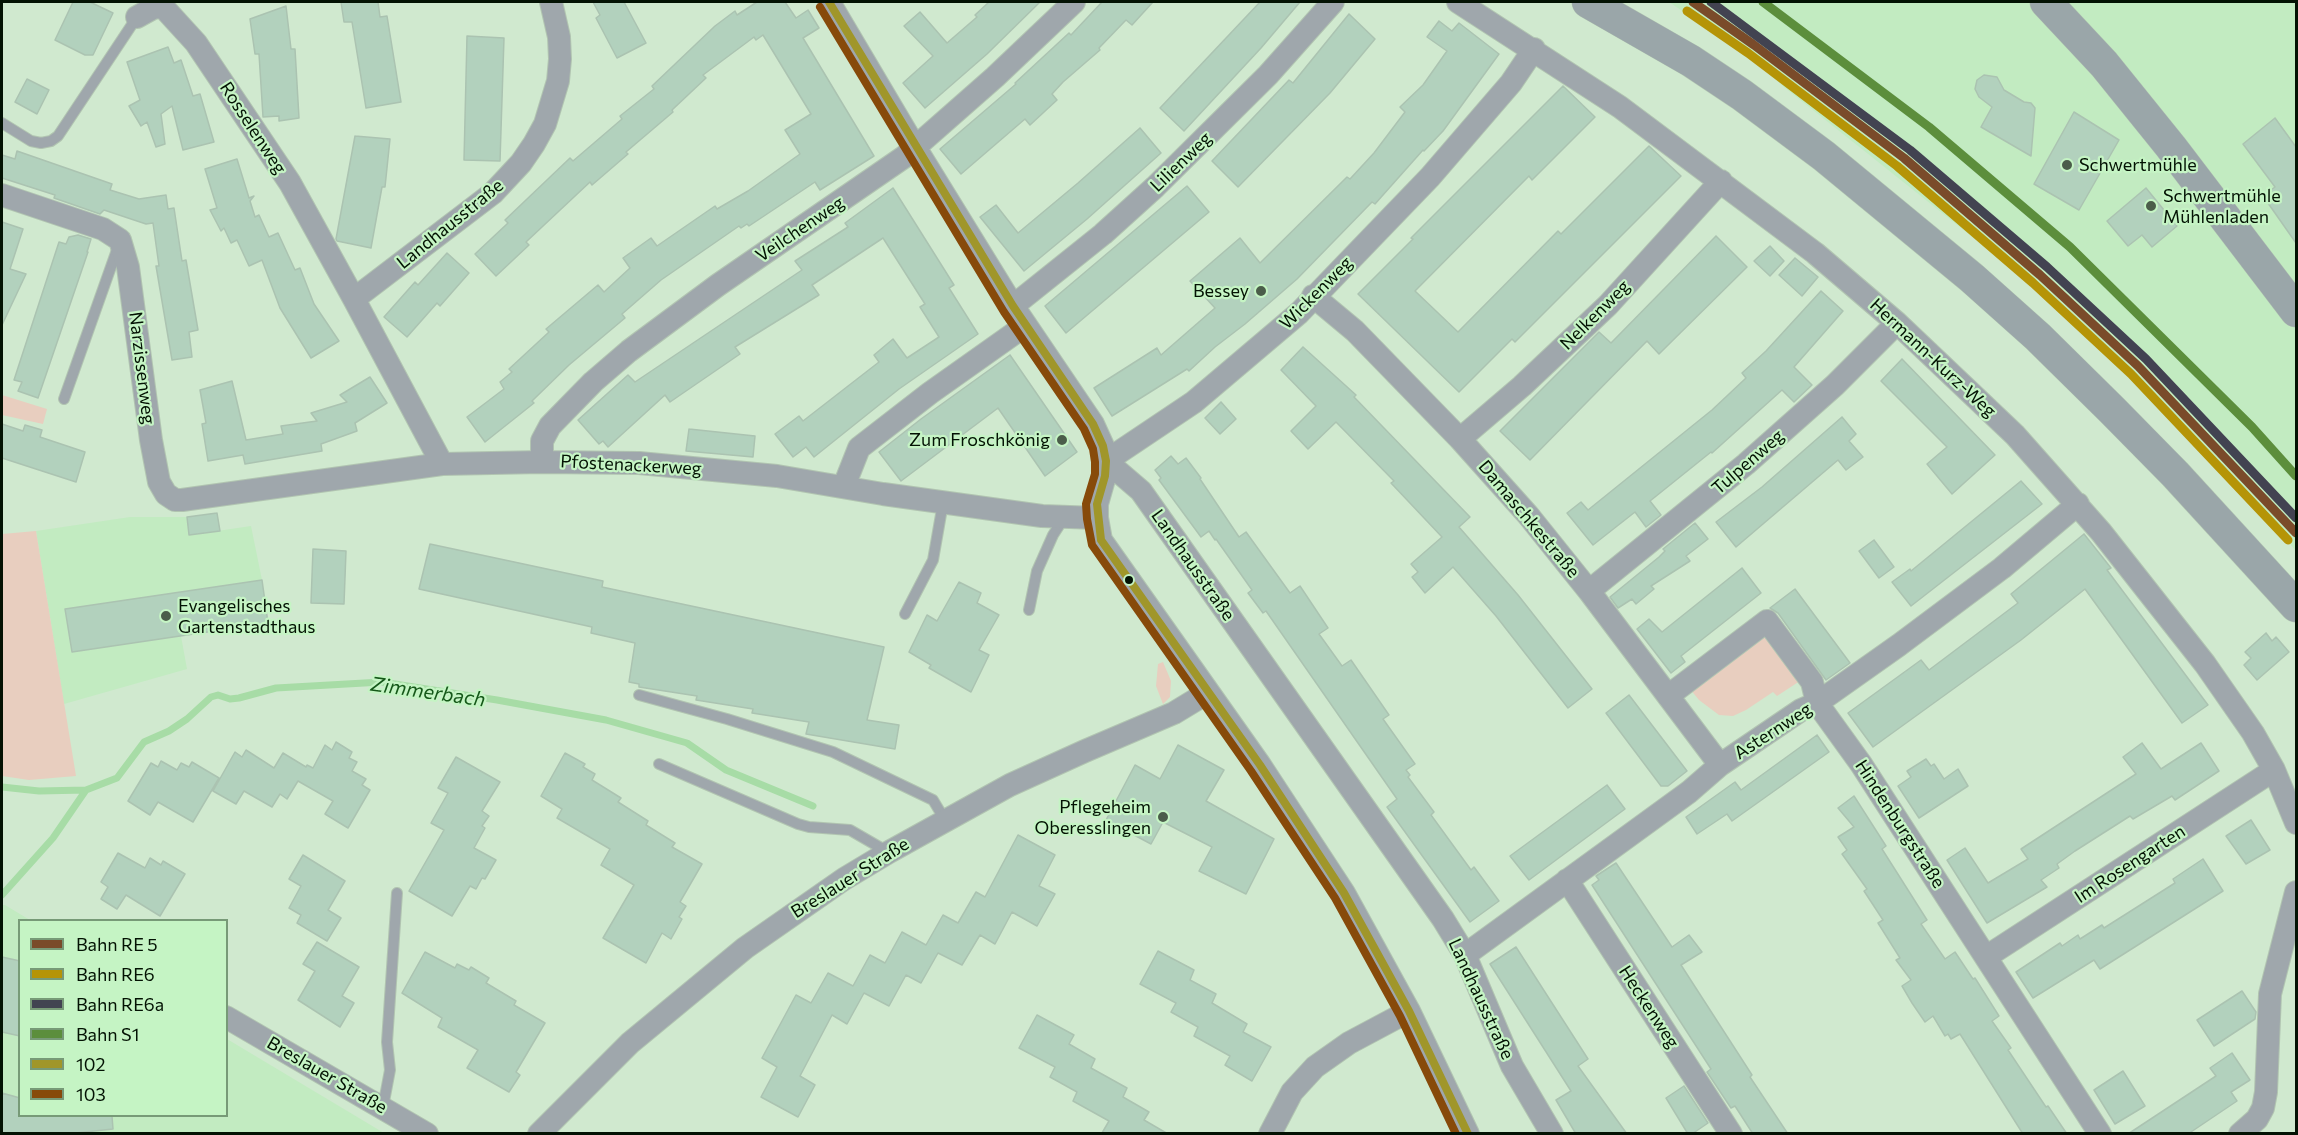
<!DOCTYPE html>
<meta charset="utf-8">
<style>
body{margin:0}
#map{position:relative;width:2298px;height:1135px;overflow:hidden;background:#d0e9cf;font-family:Commissioner,sans-serif}
canvas{display:block}
.frame{position:absolute;inset:0;border:3px solid #031203;pointer-events:none}
.legend{position:absolute;left:18px;top:919px;width:210px;height:198px;box-sizing:border-box;background:#c5f4c4;border:2px solid #779a77;margin:0;padding:8px 10px;list-style:none;font-size:18px;color:#031203}
.legend li{display:flex;align-items:center;gap:12px;height:30px}
.legend b{width:30px;border:2px solid #779a77}
</style>
<div id="map">
<canvas width="2298" height="1135"></canvas>
<div class="frame"></div>
<ul class="legend">
<li><b style="height:8px;background:#7a4b2a"></b>Bahn RE 5</li>
<li><b style="height:8px;background:#b59407"></b>Bahn RE6</li>
<li><b style="height:8px;background:#424351"></b>Bahn RE6a</li>
<li><b style="height:8px;background:#5c8e3c"></b>Bahn S1</li>
<li><b style="height:8px;background:#a0962a"></b>102</li>
<li><b style="height:8px;background:#874a0a"></b>103</li>
</ul>
</div>
<script>
const g = document.querySelector('canvas').getContext('2d');
g.lineJoin = 'round';
function fill(path, color) {
  g.fillStyle = color;
  g.fill(path, 'evenodd');
}
function shape(rows) {
  const path = new Path2D();
  for (const r of rows) {
    path.moveTo(r[0], r[1]);
    for (let i = 2; i < r.length; i += 2) path.lineTo(r[i], r[i + 1]);
  }
  return path;
}
function trace(path, color, width, dash) {
  g.strokeStyle = color;
  g.lineWidth = width;
  g.lineCap = dash ? 'butt' : 'round';
  g.setLineDash(dash || []);
  g.stroke(path);
}
function label(font, color, halo, rows, align = 'center') {
  g.font = font + ' Commissioner,sans-serif';
  g.lineWidth = 4.5;
  g.setLineDash([]);
  g.textBaseline = 'middle';
  g.strokeStyle = halo;
  g.fillStyle = color;
  for (const [text, x, y, turn = 0] of rows) {
    g.save();
    g.translate(x, y);
    g.rotate((+turn || 0) * Math.PI / 180);
    g.textAlign = isNaN(turn) ? turn : align;
    if (halo) g.strokeText(text, 0, 0);
    g.fillText(text, 0, 0);
    g.restore();
  }
}
fill(shape([
 [1669,2,2296,2,2296,551,2265,515,2139,384,2124,366,2045,295,1784,87,1749,56],
 [130,517,187,517,190,535,251,526,262,580,268,623,181,636,187,669,64,704,36,531],
 [2,905,5,905,30,920,20,920,20,1116,226,1116,227,1039,384,1133,2,1134]
]), '#c2ebc1');
fill(shape([
 [2,395,47,409,43,424,2,415,2,417],
 [36,531,76,776,29,780,2,776,2,534],
 [1763,634,1803,679,1777,696,1773,692,1746,710,1733,716,1719,715,1699,700,1690,689],
 [1163,662,1171,681,1170,697,1163,704,1156,686,1158,664]
]), '#e8cebf');
trace(shape([
 [2,787,39,791,86,790],
 [2,895,53,838,86,790,117,778,144,742,169,731,187,719,211,697,218,695,230,699,239,698,276,688,382,682,497,700,606,720,687,743,726,770,813,806]
]), '#a7dca6', 7);
const building = shape([
 [73,2,90,2,113,13,93,55,85,55,55,40,73,2],
 [341,2,378,2,380,17,387,16,401,102,366,108,352,22,344,22,341,2],
 [593,2,624,2,646,43,617,58,596,18,600,15,593,2],
 [757,2,785,2,796,18,808,10,819,28,803,38,874,156,820,190,815,182,749,226,747,224,741,228,739,226,661,280,622,314,625,318,569,365,532,401,534,403,485,442,467,417,504,389,500,382,512,372,509,369,549,332,546,329,598,285,604,292,630,268,623,258,651,238,657,246,715,206,717,209,748,191,800,154,785,130,811,114,763,35,756,40,754,37,703,75,706,78,672,110,673,112,626,152,628,154,592,185,590,182,526,242,529,245,496,276,475,254,508,223,505,220,570,158,573,161,622,119,620,116,654,89,652,86,715,26,735,11,737,15,757,2],
 [989,2,1040,2,987,54,925,108,903,83,933,56,904,26,920,12,947,43,977,17,975,15,989,2],
 [1102,2,1153,2,1132,25,1126,20,1099,48,1100,50,1063,82,1052,94,1057,100,1030,125,1025,119,961,174,940,149,1016,84,1015,83,1069,33,1071,35,1102,2],
 [1260,2,1300,2,1261,48,1184,131,1160,108,1260,2],
 [286,6,291,49,295,49,299,118,279,121,279,116,263,117,259,54,255,54,250,19,286,6],
 [1349,14,1375,39,1330,93,1238,187,1212,161,1289,80,1293,83,1349,14],
 [1439,21,1452,31,1459,23,1499,54,1443,131,1424,151,1423,150,1375,204,1372,202,1297,279,1245,324,1215,347,1189,371,1187,369,1112,416,1094,388,1157,348,1161,355,1215,308,1190,281,1240,238,1260,263,1347,177,1350,179,1374,153,1405,112,1400,107,1423,85,1447,51,1427,37,1439,21],
 [467,36,504,38,500,161,464,160,467,36],
 [168,47,174,63,181,60,193,96,200,94,214,142,183,150,172,106,161,114,165,144,156,147,147,122,141,126,129,106,140,100,127,62,168,47],
 [1984,75,1997,77,2004,90,2024,102,2031,103,2035,108,2031,156,1981,127,1992,107,1979,97,1975,89,1977,80,1984,75],
 [27,79,49,90,37,114,15,102,27,79],
 [1563,86,1595,117,1532,180,1529,176,1415,291,1458,332,1558,231,1561,234,1649,146,1681,176,1515,342,1512,339,1459,392,1358,294,1413,239,1411,238,1563,86],
 [2074,112,2119,140,2079,210,2034,184,2074,112],
 [2275,118,2296,147,2296,243,2263,196,2275,187,2243,144,2275,118],
 [1140,128,1161,153,1087,219,1024,271,980,217,996,205,1018,233,1078,183,1140,128],
 [355,136,390,139,385,187,382,187,371,248,337,241,336,239,355,136],
 [17,151,112,184,110,190,139,199,166,195,168,209,174,208,182,261,186,260,198,330,189,332,192,357,172,360,156,266,159,266,153,223,146,224,104,210,100,214,54,198,55,195,2,178,2,155,15,159,17,151],
 [237,159,249,198,254,196,250,201,255,217,259,215,269,237,278,233,295,270,300,268,314,304,339,341,311,358,280,308,262,260,249,266,237,240,231,243,224,228,221,231,210,210,217,208,205,169,237,159],
 [1187,186,1209,212,1066,333,1045,306,1187,186],
 [893,188,954,285,949,288,978,334,899,389,814,457,806,447,793,457,775,434,799,416,803,421,879,362,874,355,893,339,907,358,939,337,920,307,925,304,883,238,812,285,819,295,735,347,740,354,670,402,665,395,608,447,603,441,599,444,578,420,628,375,635,382,802,270,795,261,848,227,845,223,893,188],
 [2146,188,2177,226,2152,247,2142,235,2128,246,2107,221,2146,188],
 [2,222,23,229,10,269,26,274,2,325,2,222],
 [78,235,91,239,87,252,88,252,38,398,18,391,22,382,14,380,59,242,66,244,69,237,78,235],
 [1716,236,1747,267,1659,354,1647,341,1530,460,1500,431,1599,332,1611,343,1716,236],
 [1770,246,1784,261,1770,276,1754,261,1770,246],
 [447,253,469,273,440,306,437,303,407,337,384,317,415,282,418,285,447,253],
 [1795,258,1818,277,1802,296,1779,275,1795,258],
 [1821,291,1843,311,1794,367,1812,385,1794,402,1782,390,1712,453,1711,452,1650,501,1661,515,1646,527,1635,512,1593,545,1567,513,1581,502,1588,510,1712,410,1746,378,1742,373,1766,351,1821,291],
 [1303,347,1356,395,1354,397,1470,517,1459,527,1518,595,1592,689,1568,708,1496,616,1453,567,1425,593,1412,577,1418,572,1411,564,1442,537,1391,483,1394,481,1336,422,1308,449,1291,431,1316,406,1281,370,1303,347],
 [1010,355,1077,452,1045,476,998,408,901,481,879,452,921,419,1010,355],
 [1902,359,1995,455,1952,494,1927,464,1947,447,1881,381,1902,359],
 [370,377,387,403,355,423,357,431,321,444,322,451,245,464,243,455,208,461,202,424,206,423,200,390,232,381,246,440,283,434,281,426,317,421,311,413,347,402,340,395,370,377],
 [1221,402,1236,419,1220,434,1205,418,1221,402],
 [1842,417,1856,434,1849,441,1863,457,1846,470,1838,460,1736,547,1716,522,1762,487,1842,417],
 [2,424,23,431,25,425,42,430,40,437,85,452,76,482,2,458,2,424],
 [689,429,755,436,753,457,686,451,689,429],
 [1171,456,1178,464,1186,458,1201,478,1200,479,1239,537,1246,532,1290,593,1300,586,1328,628,1319,634,1342,666,1351,660,1389,715,1383,719,1415,764,1406,770,1410,775,1408,777,1434,812,1431,815,1471,870,1474,867,1499,901,1470,922,1387,807,1397,799,1266,611,1263,613,1248,593,1252,590,1216,539,1215,540,1209,531,1201,537,1159,480,1161,478,1155,470,1171,456],
 [2021,481,2042,504,1911,606,1892,582,1910,569,1911,571,2021,481],
 [217,513,220,531,189,535,187,517,217,513],
 [1695,523,1708,539,1686,556,1690,561,1651,586,1654,589,1636,604,1632,599,1618,608,1610,597,1659,557,1665,551,1663,549,1695,523],
 [2084,534,2111,568,2107,570,2208,705,2182,723,2085,589,2021,640,1873,747,1848,713,1921,660,1929,670,2018,603,2011,594,2084,534],
 [1874,540,1894,567,1879,578,1859,551,1874,540],
 [430,544,603,581,602,587,884,647,867,720,899,725,895,749,806,734,809,722,752,713,753,709,696,700,697,696,639,687,639,684,629,682,635,643,591,633,592,627,419,589,430,544],
 [313,549,346,551,344,604,311,603,313,549],
 [1742,568,1761,593,1681,656,1685,662,1671,673,1637,629,1649,619,1662,632,1742,568],
 [262,580,268,623,72,652,65,609,262,580],
 [959,582,981,593,977,603,999,615,979,650,989,655,971,692,929,668,931,665,909,652,927,615,937,621,959,582],
 [1795,589,1850,663,1826,680,1778,613,1770,608,1795,589],
 [2266,633,2272,641,2276,637,2289,652,2257,680,2244,665,2251,658,2245,652,2266,633],
 [1629,695,1687,771,1668,786,1661,786,1606,713,1629,695],
 [1817,735,1829,752,1732,821,1727,814,1697,834,1686,817,1735,782,1741,790,1817,735],
 [336,742,352,752,349,758,357,762,352,771,366,779,362,785,370,790,348,828,325,814,333,801,298,781,287,799,280,794,272,807,244,791,236,804,213,791,235,752,242,757,246,750,274,768,283,753,306,767,307,765,313,768,325,745,332,750,336,742],
 [2142,743,2161,769,2201,743,2219,771,2175,800,2172,796,2133,819,2130,816,2075,851,2057,864,2059,868,2041,880,2047,887,1987,923,1947,860,1965,848,1988,883,2028,859,2021,849,2136,774,2123,757,2142,743],
 [1178,745,1224,770,1206,801,1274,839,1246,894,1199,871,1212,847,1163,822,1151,844,1106,820,1135,765,1160,779,1178,745],
 [565,753,585,764,583,767,595,774,592,780,621,798,618,802,648,821,646,825,675,843,672,847,702,864,680,902,686,906,679,917,682,919,671,939,662,933,646,963,603,938,634,885,601,865,610,849,557,818,562,809,541,796,565,753],
 [456,757,500,782,482,811,489,816,482,826,485,828,474,848,496,860,485,879,482,878,476,889,470,886,452,916,409,891,444,830,431,823,448,793,438,788,456,757],
 [1926,759,1931,766,1934,764,1944,779,1958,769,1968,786,1919,818,1898,786,1911,777,1907,771,1926,759],
 [161,761,177,770,181,763,189,767,192,762,219,778,193,822,158,802,150,815,128,801,151,763,158,767,161,761],
 [1607,785,1625,809,1529,880,1510,856,1607,785],
 [1854,796,1886,846,1882,849,1927,920,1921,924,1945,959,1955,952,1973,979,1975,978,1999,1016,1992,1021,2011,1048,2008,1050,2046,1107,2048,1106,2067,1134,2023,1134,1960,1034,1951,1039,1948,1034,1945,1036,1933,1016,1925,1022,1912,1003,1902,986,1911,980,1896,960,1900,958,1878,923,1883,920,1864,891,1867,889,1842,854,1847,850,1838,837,1854,827,1838,808,1854,796],
 [2251,820,2270,850,2246,864,2226,836,2251,820],
 [1018,835,1055,855,1039,886,1055,894,1037,926,1012,912,995,944,980,935,962,965,938,953,921,983,906,975,889,1006,864,993,847,1024,832,1015,800,1076,815,1085,798,1117,761,1097,777,1067,762,1058,796,995,811,1003,828,973,853,986,870,955,885,963,902,932,926,945,943,915,958,923,976,892,985,897,1018,835],
 [118,853,145,868,150,858,161,865,163,861,185,874,160,916,126,895,117,909,101,899,108,887,101,882,118,853],
 [303,855,345,881,328,910,341,918,327,941,297,923,301,915,289,908,301,886,289,879,303,855],
 [2203,859,2223,891,2100,969,2094,960,2033,998,2016,972,2060,943,2062,946,2078,935,2080,939,2102,925,2104,928,2175,883,2173,879,2203,859],
 [1616,863,1672,947,1689,935,1702,952,1681,965,1752,1075,1750,1077,1788,1134,1753,1134,1735,1106,1731,1108,1707,1072,1711,1069,1592,885,1599,880,1596,876,1616,863],
 [317,942,359,967,342,996,354,1003,340,1027,298,1000,315,971,303,964,317,942],
 [1516,947,1588,1059,1578,1066,1627,1134,1576,1134,1556,1100,1571,1091,1490,964,1516,947],
 [1158,951,1194,970,1190,980,1216,994,1212,1003,1247,1024,1243,1032,1271,1047,1252,1081,1225,1065,1230,1056,1194,1036,1198,1027,1171,1012,1176,1003,1140,984,1158,951],
 [425,952,455,968,457,964,469,970,471,967,489,978,486,983,516,1001,514,1005,545,1023,516,1072,520,1075,509,1092,467,1068,478,1050,438,1027,442,1018,402,993,425,952],
 [2,957,20,961,20,1036,2,1032,2,957],
 [2242,991,2256,1012,2255,1019,2214,1046,2197,1020,2242,991],
 [1037,1015,1074,1035,1069,1044,1095,1059,1091,1068,1127,1088,1123,1097,1149,1112,1144,1120,1168,1134,1102,1133,1109,1121,1073,1101,1077,1092,1050,1077,1055,1067,1019,1048,1037,1015],
 [2232,1053,2250,1080,2231,1092,2237,1101,2188,1134,2128,1134,2216,1076,2210,1068,2232,1053],
 [2123,1071,2145,1106,2115,1124,2094,1090,2123,1071],
 [1684,1086,1708,1123,1692,1134,1688,1134,1666,1098,1684,1086],
 [2,1093,20,1098,20,1116,112,1116,113,1129,66,1134,2,1134,2,1093]
]);
fill(building, '#b2d1bd');
trace(building, '#abc3b1', 1.5);
const lane = shape([
 [2,123,31,141,41,143,51,141,58,136,137,17],
 [64,399,118,247],
 [1029,610,1037,571,1053,535,1064,518],
 [905,614,933,560,943,503],
 [639,695,727,719,833,752,933,800,945,820],
 [659,764,798,824,809,827,850,830,888,852],
 [383,1107,390,1070,387,1042,397,893]
]);
const street = shape([
 [829,2,915,147,1013,306,1093,424,1103,446,1106,461,1105,476,1097,504,1097,518,1101,540,1260,765,1344,893,1409,1011,1468,1134],
 [1458,2,1620,107,1815,253,1897,323,2015,435,2101,532,2205,664,2253,733,2274,770,2296,823],
 [137,17,155,7,164,8,196,43,290,183,354,299,442,464],
 [2,195,103,229,120,240,128,267,151,440,159,482,166,494,175,500,182,500,442,464,542,462,639,463,777,476,883,494,1042,516,1097,518],
 [1313,296,1355,331,1460,439,1528,515,1589,591,1720,765],
 [354,299,493,193,521,163,534,144,545,124,558,81,560,59,559,37,551,2],
 [1013,306,1103,234,1155,187,1268,75,1333,2],
 [1460,439,1522,386,1608,305,1721,181],
 [1106,461,1141,491,1443,919,1465,955,1512,1066,1552,1134],
 [1106,461,1194,402,1299,313,1430,177,1511,83,1534,49],
 [542,462,542,441,550,426,593,382,629,351,718,285,904,157,995,77,1074,2],
 [844,486,859,448,930,393,1026,325],
 [1589,591,1746,464,1835,385,1897,323],
 [1668,696,1767,621,1812,682,1817,703,1861,764,2100,1134],
 [1567,880,1731,1134],
 [1465,955,1689,792,1720,765,1801,710,1817,703,1899,645,2002,568,2078,504],
 [1986,957,2274,770],
 [226,1017,427,1134],
 [539,1134,630,1043,745,948,844,879,889,852,1010,785,1085,751,1174,713,1207,693],
 [1270,1134,1292,1092,1315,1067,1349,1043,1409,1011],
 [2240,1134,2257,1119,2263,1108,2266,1092,2270,994,2296,892]
]);
const secondary = shape([
 [1588,2,1691,61,1742,95,1824,156,1972,278,2038,337,2112,410,2175,474,2296,606],
 [2046,2,2104,64,2171,147,2296,311]
]);
trace(lane, '#b1c4b1', 12);
trace(street, '#b1c4b1', 24);
trace(secondary, '#b1c4b1', 33);
trace(lane, '#9fa7ac', 10);
trace(street, '#9fa7ac', 22);
trace(secondary, '#9aa6a9', 32);
trace(shape([
 [829,2,1013,306,1093,424,1103,446,1106,461,1105,476,1097,504,1101,540,1260,765,1344,893,1409,1011,1468,1134]
]), '#a0962a', 8);
trace(shape([
 [820,7,1004,312,1084,429,1093,449,1095,462,1095,474,1086,504,1087,519,1092,545,1251,771,1335,898,1400,1016,1456,1134]
]), '#874a0a', 8);
trace(shape([
 [1693,2,1754,45,1904,158,2040,275,2138,366,2296,533]
]), '#7a4b2a', 9);
trace(shape([
 [1687,11,1748,53,1897,166,2033,283,2131,374,2288,540]
]), '#b59407', 9);
trace(shape([
 [1711,2,1910,150,2047,267,2146,359,2296,518]
]), '#424351', 9);
trace(shape([
 [1763,2,1929,127,2070,247,2252,427,2296,476]
]), '#5c8e3c', 9);
for (const [x, y, r, color] of [
 [2067,165,6,"#4b5d4a"],
 [2151,206,6,"#4b5d4a"],
 [1261,291,6,"#4b5d4a"],
 [1062,440,6,"#4b5d4a"],
 [1129,580,5,"#031203"],
 [166,616,6,"#4b5d4a"],
 [1163,817,6,"#4b5d4a"]
]) {
  const dot = new Path2D();
  dot.arc(x, y, r, 0, 2 * Math.PI);
  g.fillStyle = color;
  g.fill(dot);
  trace(dot, '#c5f4c4', 2);
}
label('18px', '#031203', '#c5f4c4', [
 ["Rosselenweg",253,128,57],
 ["Lilienweg",1181,162,-44],
 ["Landhausstraße",450,224,-39],
 ["Veilchenweg",800,229,-34],
 ["Wickenweg",1316,293,-45],
 ["Nelkenweg",1595,315,-45],
 ["Hermann-Kurz-Weg",1933,358,43],
 ["Narzissenweg",142,368,83],
 ["Tulpenweg",1748,462,-41],
 ["Pfostenackerweg",631,465,3],
 ["Damaschkestraße",1529,519,50],
 ["Landhausstraße",1193,565,55],
 ["Asternweg",1773,731,-33],
 ["Hindenburgstraße",1900,824,57],
 ["Im Rosengarten",2130,864,-33],
 ["Breslauer Straße",850,878,-32],
 ["Landhausstraße",1481,999,65],
 ["Heckenweg",1649,1007,57],
 ["Breslauer Straße",327,1075,30]
]);
label('18px', '#031203', '#c5f4c4', [
 ["Schwertmühle",2079,165],
 ["Schwertmühle",2163,196],
 ["Mühlenladen",2163,217],
 ["Bessey",1249,291,"right"],
 ["Zum Froschkönig",1050,440,"right"],
 ["Evangelisches",178,606],
 ["Gartenstadthaus",178,627],
 ["Pflegeheim",1151,807,"right"],
 ["Oberesslingen",1151,828,"right"]
], 'left');
label('italic 20px', '#155819', '#c5f4c4', [
 ["Zimmerbach",428,692,8]
]);
</script>
